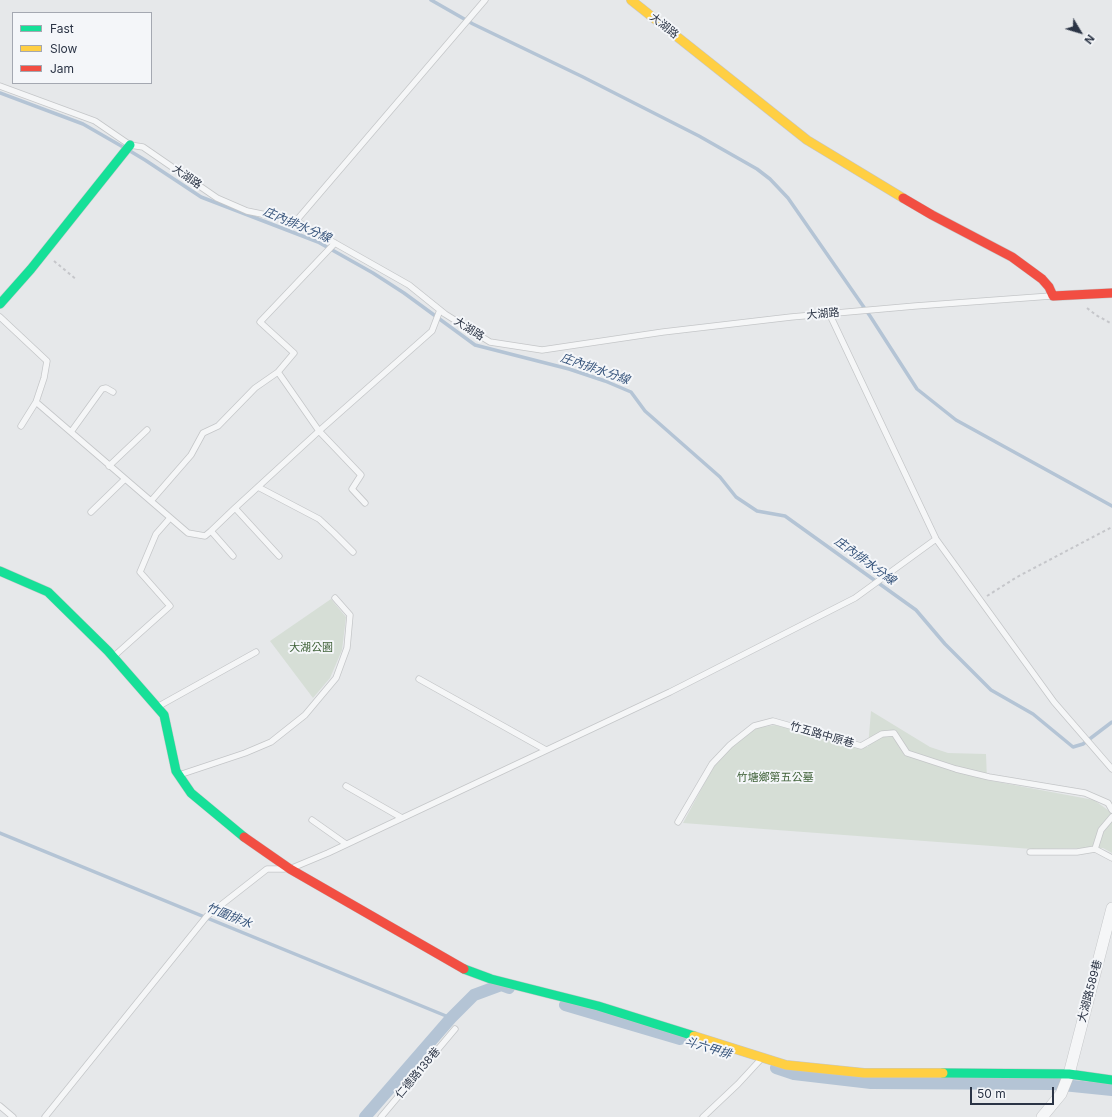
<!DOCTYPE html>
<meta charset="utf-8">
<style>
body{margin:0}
#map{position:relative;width:1112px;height:1117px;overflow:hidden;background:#e6e8ea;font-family:Inter,sans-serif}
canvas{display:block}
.legend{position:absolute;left:12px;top:12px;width:140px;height:72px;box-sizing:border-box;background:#f4f6f9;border:1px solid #a4a8b1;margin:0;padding:5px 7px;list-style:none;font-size:12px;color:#2b3445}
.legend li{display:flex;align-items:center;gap:8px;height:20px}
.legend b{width:20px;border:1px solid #a4a8b1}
.north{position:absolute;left:1060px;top:12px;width:40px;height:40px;-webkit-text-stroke:3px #f4f6f9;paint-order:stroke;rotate:128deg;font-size:11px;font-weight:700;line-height:16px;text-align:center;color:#2b3445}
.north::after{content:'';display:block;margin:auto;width:14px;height:18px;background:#2b3445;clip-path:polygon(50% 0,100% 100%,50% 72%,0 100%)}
.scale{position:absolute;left:970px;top:1087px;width:84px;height:18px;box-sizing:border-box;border:2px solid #2b3445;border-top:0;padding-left:5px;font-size:12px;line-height:14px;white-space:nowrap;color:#2b3445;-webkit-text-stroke:3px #f4f6f9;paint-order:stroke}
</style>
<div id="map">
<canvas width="1112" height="1117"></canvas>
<ul class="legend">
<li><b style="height:5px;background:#16e098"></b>Fast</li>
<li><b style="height:5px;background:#ffcf43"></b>Slow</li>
<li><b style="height:5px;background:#f24e42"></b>Jam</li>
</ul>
<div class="north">N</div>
<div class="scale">50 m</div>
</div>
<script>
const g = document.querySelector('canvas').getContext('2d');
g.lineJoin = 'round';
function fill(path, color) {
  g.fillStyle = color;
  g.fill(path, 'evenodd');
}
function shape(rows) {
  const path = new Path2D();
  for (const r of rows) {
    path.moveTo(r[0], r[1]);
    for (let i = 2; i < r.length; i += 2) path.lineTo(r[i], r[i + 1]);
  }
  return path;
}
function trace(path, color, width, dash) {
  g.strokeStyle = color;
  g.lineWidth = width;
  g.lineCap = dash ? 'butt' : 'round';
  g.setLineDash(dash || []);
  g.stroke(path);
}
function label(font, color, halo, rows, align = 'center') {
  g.font = font + ' Inter,"Noto Sans TC",sans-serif';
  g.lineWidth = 4;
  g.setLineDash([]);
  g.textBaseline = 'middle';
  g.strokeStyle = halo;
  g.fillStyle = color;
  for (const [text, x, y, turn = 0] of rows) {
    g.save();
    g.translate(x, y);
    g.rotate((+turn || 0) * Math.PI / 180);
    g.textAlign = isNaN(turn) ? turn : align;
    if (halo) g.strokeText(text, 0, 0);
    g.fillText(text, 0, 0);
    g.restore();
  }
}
fill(shape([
 [331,599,346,617,342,650,330,678,313,698,270,641],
 [871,711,930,747,948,753,986,754,987,780,1094,800,1112,813,1112,853,1103,848,1032,849,683,823,710,773,718,761,746,733,757,728,775,725,868,747]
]), '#d6ded6');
trace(shape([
 [431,0,473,24,583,77,699,136,757,169,770,179,788,198,870,316,917,389,956,420,1112,506],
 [0,93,83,124,123,147],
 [130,151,145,160,201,197,318,242,373,273,404,293,475,345,569,369,605,381,631,392,645,411,720,477,736,497,757,511,785,516,916,610,945,644,991,690,1033,714,1073,747,1083,744,1112,722],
 [0,833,451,1018]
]), '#b4c4d5', 3.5);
trace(shape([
 [565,1005,680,1039],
 [776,1068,794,1074,871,1083,1053,1084,1112,1090],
 [365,1117,451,1018,474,995,501,985,509,988]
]), '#b4c4d5', 12);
const lane = shape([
 [0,86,95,121,130,145,143,147,217,198,247,211,296,221,409,285,445,314,490,342,542,350,663,332,791,317,915,306,1051,296],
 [296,221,485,0],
 [829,313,936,539,1054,702,1112,769],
 [0,317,47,361,44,378,36,402,188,533,205,536,211,531,235,508,319,431,432,331,440,310],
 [278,372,319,431,361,475,352,489,365,503],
 [21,426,36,402],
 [71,432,102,389,106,388,113,392],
 [109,466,147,430],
 [258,487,319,519,334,533,353,552],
 [151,501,191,455,203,433,218,426,255,388,278,372,294,353,260,322,335,243],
 [235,508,279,556],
 [91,512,125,479],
 [211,531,233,556],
 [113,657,170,606,140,572,156,534,170,518],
 [419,679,546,750],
 [159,706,256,652],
 [179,775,245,753,271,742,305,715,336,678,347,648,350,615,335,598],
 [346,786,402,818],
 [312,820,346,844],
 [678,822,712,764,730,745,754,726,773,721,861,746,882,734,894,733,907,753,956,769,989,777,1085,793,1108,803,1112,810],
 [1095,849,1101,830,1112,817],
 [1030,852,1077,852,1095,849,1112,858],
 [292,868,328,853,670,692,855,598,936,539],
 [0,1106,13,1117],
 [45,1117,207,916,267,869,284,869],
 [381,1117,455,1029],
 [703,1117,738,1084,762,1058]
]);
const street = shape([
 [1042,1117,1061,1094,1069,1074,1112,908]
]);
const fast = shape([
 [0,304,31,269,130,145],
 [0,571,48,592,108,651,164,715,176,771,191,793,244,837],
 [464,969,491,979,598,1006,694,1036],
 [943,1073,1069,1074,1112,1080]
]);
const slow = shape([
 [631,0,807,140,903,198],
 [694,1036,786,1065,864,1073,943,1073]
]);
const jam = shape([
 [903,198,932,215,1012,257,1042,279,1049,287,1053,296,1112,293],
 [244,837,290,869,464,969]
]);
trace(lane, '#c4c6c8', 7);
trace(street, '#c4c6c8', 12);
trace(fast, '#c4c6c8', 10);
trace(slow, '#c4c6c8', 10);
trace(jam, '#c4c6c8', 10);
trace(shape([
 [54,261,77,280],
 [1087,308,1096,315,1112,324],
 [987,596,1017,577,1112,527]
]), '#c5c6ca', 2, [3, 3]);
trace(lane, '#f5f6f7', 5.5);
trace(street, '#f5f6f7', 11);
trace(fast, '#16e098', 9);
trace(slow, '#ffcf43', 9);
trace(jam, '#f24e42', 9);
label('11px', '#2b3445', '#f4f6f9', [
 ["大湖路",664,26,39],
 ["大湖路",187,177,35],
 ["大湖路",823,314,-5],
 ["大湖路",469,329,32],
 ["竹五路中原巷",822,735,16],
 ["大湖路589巷",1090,991,-75],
 ["仁德路138巷",418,1073,-50]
]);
label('11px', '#3f6138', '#f4f6f9', [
 ["大湖公園",311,648],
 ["竹塘鄉第五公墓",775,778]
]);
label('italic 12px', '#34527a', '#f4f6f9', [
 ["庄內排水分線",297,225,23],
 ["庄內排水分線",595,369,19],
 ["庄內排水分線",865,561,36],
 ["竹圍排水",229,916,22],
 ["斗六甲排",708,1048,17]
]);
</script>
